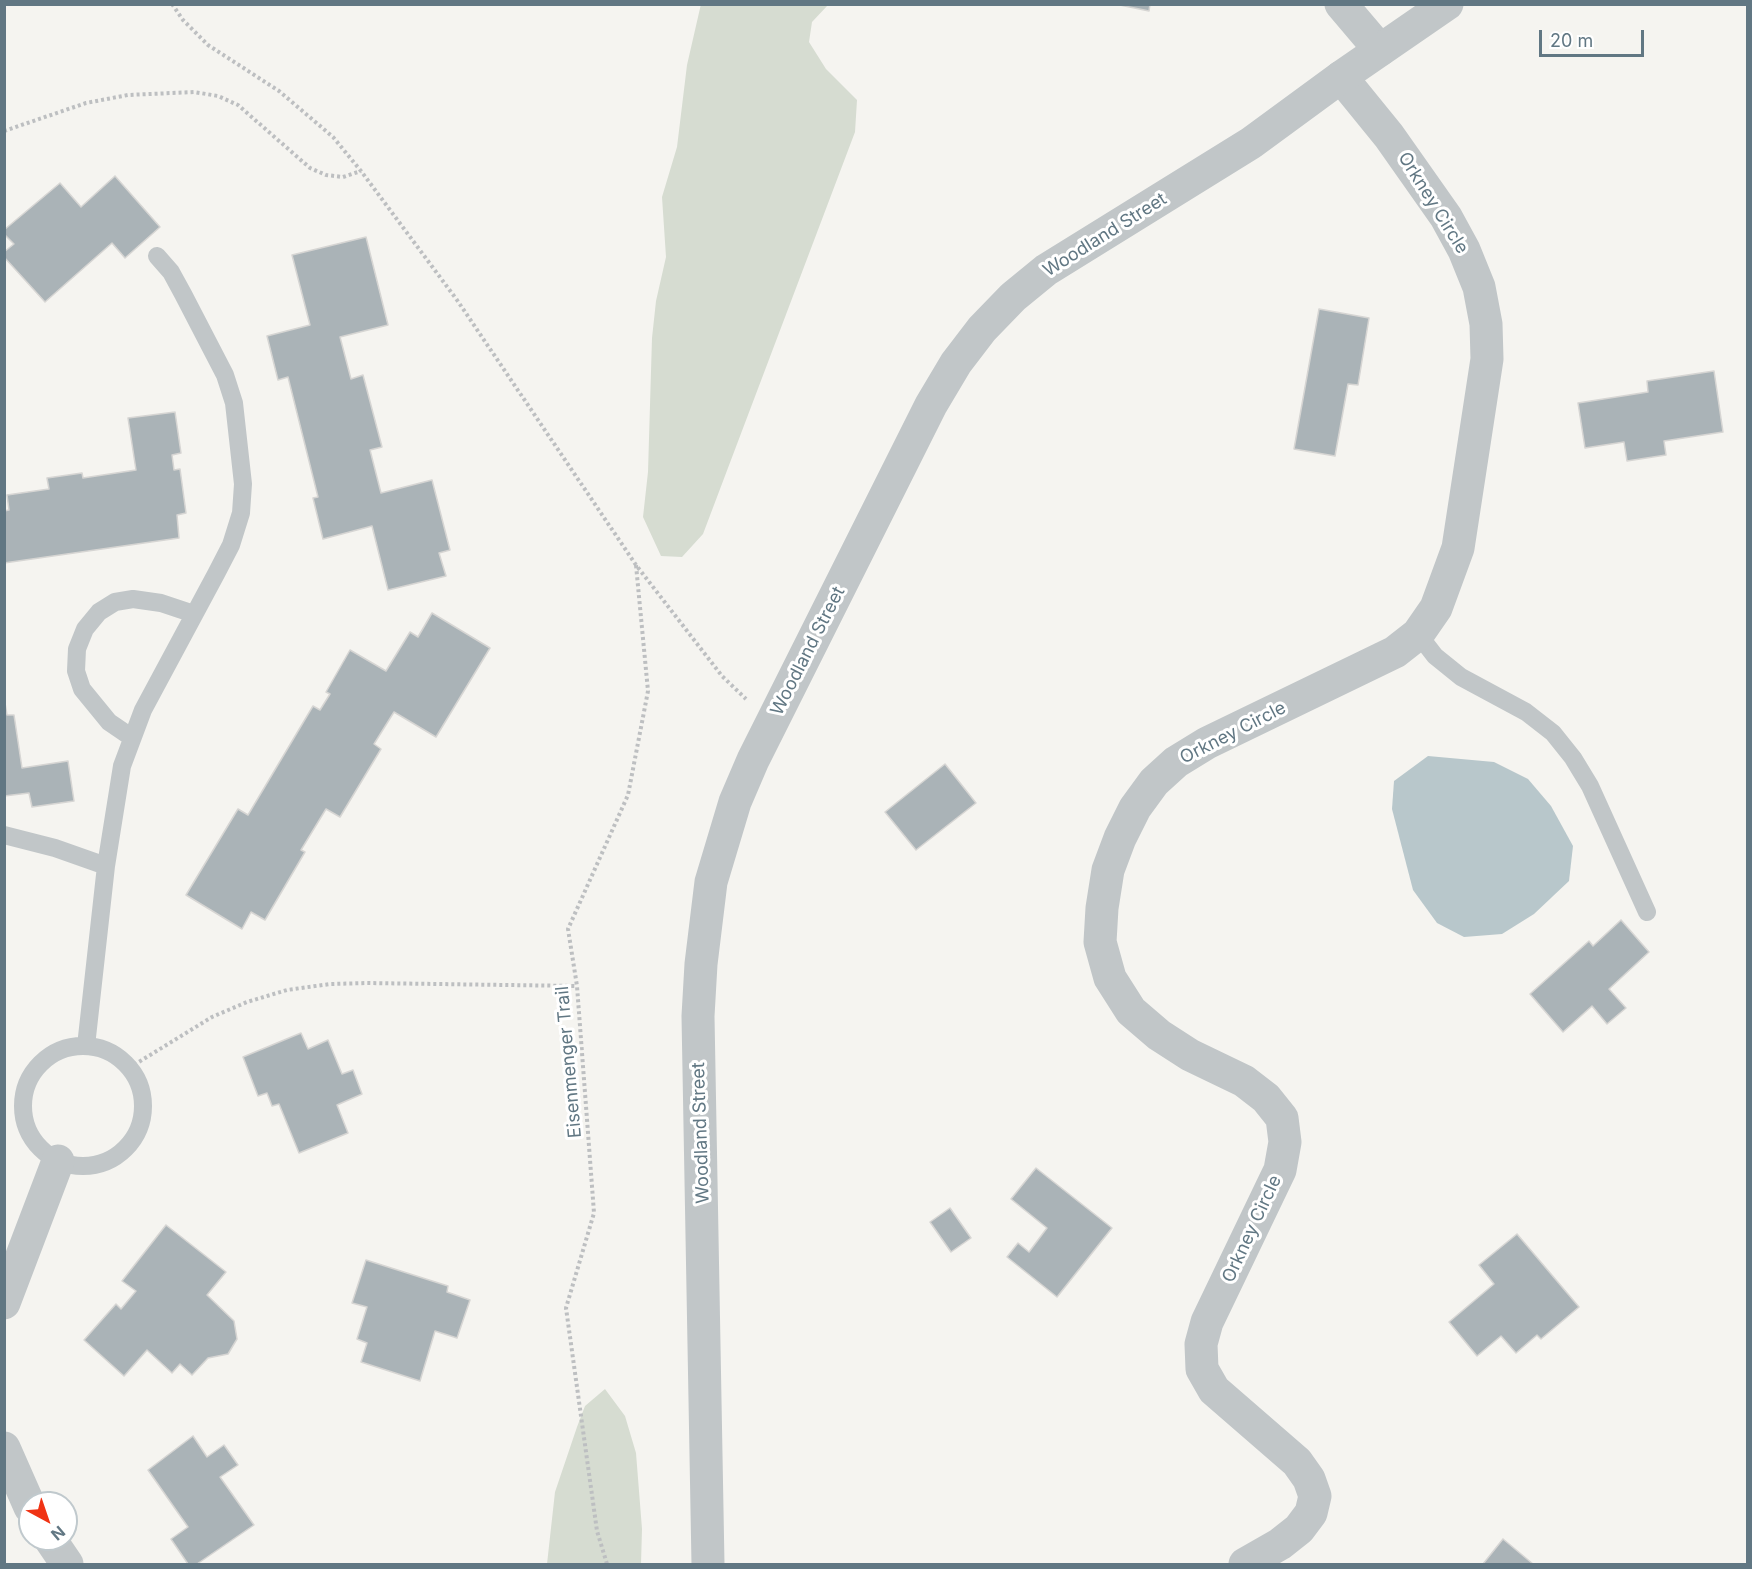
<!DOCTYPE html>
<style>
body{margin:0}
#map{position:relative;width:1752px;height:1569px;overflow:hidden;background:#f5f4f0;font-family:Inter,sans-serif}
canvas{display:block}
.frame{position:absolute;inset:0;border:6px solid #617783;pointer-events:none}
.north{position:absolute;left:18px;top:1491px;width:60px;height:60px;box-sizing:border-box;background:#fff;border:2px solid #c0c9cd;border-radius:50%;rotate:140deg;font-size:16px;font-weight:700;line-height:24px;text-align:center;color:#617783}
.north::after{content:'';display:block;margin:auto;width:21px;height:27px;background:#f03314;clip-path:polygon(50% 0,100% 100%,50% 72%,0 100%)}
.scale{position:absolute;left:1539px;top:30px;width:105px;height:27px;box-sizing:border-box;border:3px solid #617783;border-top:0;padding-left:8px;font-size:18px;line-height:21px;white-space:nowrap;color:#617783;-webkit-text-stroke:4px #fff;paint-order:stroke}
</style>
<div id="map">
<canvas width="1752" height="1569"></canvas>
<div class="frame"></div>
<div class="north">N</div>
<div class="scale">20 m</div>
</div>
<script>
const g = document.querySelector('canvas').getContext('2d');
g.lineJoin = 'round';
function fill(path, color) {
  g.fillStyle = color;
  g.fill(path, 'evenodd');
}
function shape(rows) {
  const path = new Path2D();
  for (const r of rows) {
    if (r.length === 3) {
      path.moveTo(r[0] + r[2], r[1]);
      path.arc(r[0], r[1], r[2], 0, 2 * Math.PI);
      continue;
    }
    path.moveTo(r[0], r[1]);
    for (let i = 2; i < r.length; i += 2) path.lineTo(r[i], r[i + 1]);
  }
  return path;
}
function trace(path, color, width, dash) {
  g.strokeStyle = color;
  g.lineWidth = width;
  g.lineCap = dash ? 'butt' : 'round';
  g.setLineDash(dash || []);
  g.stroke(path);
}
function label(font, color, halo, rows, align = 'center') {
  g.font = font + ' Inter,sans-serif';
  g.lineWidth = 6;
  g.setLineDash([]);
  g.textBaseline = 'middle';
  g.strokeStyle = halo;
  g.fillStyle = color;
  for (const [text, x, y, turn = 0] of rows) {
    g.save();
    g.translate(x, y);
    g.rotate((+turn || 0) * Math.PI / 180);
    g.textAlign = isNaN(turn) ? turn : align;
    if (halo) g.strokeText(text, 0, 0);
    g.fillText(text, 0, 0);
    g.restore();
  }
}
fill(shape([
 [701,4,828,5,812,22,809,42,826,69,857,100,855,132,703,534,682,557,661,556,643,517,648,472,652,338,656,301,666,257,662,197,677,147,687,65],
 [605,1389,625,1416,636,1453,642,1529,641,1564,547,1564,555,1492,577,1427,585,1406]
]), '#d6dcd1');
fill(shape([
 [1428,756,1494,762,1528,779,1551,806,1573,846,1569,881,1534,914,1502,934,1464,937,1437,923,1413,890,1392,809,1394,781]
]), '#b8c7cb');
const building = shape([
 [1115,4,1150,4,1149,11,1115,4],
 [115,176,160,227,125,258,112,243,45,302,4,257,4,252,14,244,4,234,4,230,60,183,81,207,115,176],
 [366,237,388,325,340,337,351,379,363,375,382,447,370,450,381,493,432,480,450,550,439,553,446,576,388,590,372,526,323,539,313,498,318,497,288,377,278,380,267,336,310,325,292,255,366,237],
 [1319,309,1369,318,1358,385,1348,384,1335,456,1294,449,1319,309],
 [1714,371,1723,432,1664,441,1666,455,1627,461,1624,442,1585,448,1578,403,1648,392,1647,381,1714,371],
 [175,412,181,453,172,455,174,470,180,469,186,513,177,515,179,538,4,563,4,511,9,510,7,495,49,489,47,478,82,473,83,478,136,470,128,418,175,412],
 [432,613,490,648,436,737,394,712,374,744,381,749,340,817,326,809,301,850,305,852,265,920,251,912,242,929,186,895,238,809,248,815,313,706,320,710,330,694,326,692,350,650,386,671,410,632,418,637,432,613],
 [4,697,7,715,14,715,22,768,68,761,74,801,32,807,29,793,4,796,4,697],
 [945,764,976,803,916,850,885,812,945,764],
 [1621,920,1649,952,1609,989,1626,1008,1607,1024,1592,1006,1563,1032,1530,994,1589,941,1593,946,1621,920],
 [301,1033,308,1049,328,1040,342,1074,353,1070,362,1094,337,1105,348,1133,299,1153,279,1104,272,1106,267,1093,258,1096,243,1057,301,1033],
 [1036,1168,1112,1228,1057,1297,1007,1257,1018,1243,1029,1252,1047,1228,1011,1199,1036,1168],
 [950,1208,971,1238,951,1252,930,1222,950,1208],
 [166,1225,226,1272,207,1295,234,1321,237,1339,228,1354,208,1358,192,1375,180,1364,172,1373,147,1350,124,1376,84,1340,116,1304,121,1309,136,1291,122,1281,166,1225],
 [1517,1234,1579,1307,1541,1339,1537,1335,1516,1353,1501,1336,1477,1356,1449,1322,1494,1284,1479,1265,1517,1234],
 [366,1260,448,1286,447,1292,470,1300,457,1338,435,1331,420,1381,361,1362,367,1343,357,1339,367,1307,352,1303,366,1260],
 [193,1436,207,1457,224,1445,238,1465,220,1477,254,1525,197,1564,188,1564,171,1539,188,1527,148,1470,193,1436],
 [1503,1539,1533,1564,1483,1564,1503,1539]
]);
fill(building, '#aab3b7');
trace(building, '#d6d5d3', 1.5);
trace(shape([
 [172,4,183,20,208,45,279,91,333,137,361,171,457,300,636,565,722,676,746,699],
 [4,131,86,103,128,95,194,92,218,96,238,105,310,168,326,175,343,177,361,171],
 [129,1068,212,1017,247,1002,287,990,330,984,367,983,577,986],
 [607,1564,597,1531,566,1308,594,1213,577,986,568,929,628,795,648,691,636,565]
]), '#bdbfc1', 4, [3, 3]);
trace(shape([
 [1418,634,1435,656,1461,677,1526,712,1553,733,1573,758,1590,786,1647,912],
 [131,737,109,722,82,689,76,671,77,649,85,629,99,612,115,602,133,599,161,603,194,614],
 [4,835,55,848,106,866],
 [86,1046,106,866,122,766,143,710,216,574,231,545,241,513,243,484,234,403,225,375,183,294,171,272,157,256],
 [83,1106,60]
]), '#c1c6c8', 18);
trace(shape([
 [1341,4,1380,50],
 [4,1303,58,1161],
 [4,1448,30,1507],
 [50,1539,67,1564],
 [1245,1564,1280,1544,1299,1529,1311,1513,1315,1496,1309,1479,1297,1462,1214,1390,1202,1369,1201,1344,1207,1322,1280,1170,1285,1142,1282,1118,1266,1098,1244,1081,1190,1055,1159,1035,1131,1011,1110,978,1100,942,1102,908,1108,870,1120,838,1135,808,1154,782,1176,762,1207,743,1395,652,1418,634,1436,608,1458,548,1487,359,1486,324,1479,287,1464,250,1446,217,1389,136,1341,77]
]), '#c1c6c8', 33);
trace(shape([
 [708,1564,698,1016,701,964,711,882,735,802,753,760,931,405,956,363,982,329,1013,297,1046,270,1251,143,1341,77,1447,4]
]), '#c1c6c8', 33);
label('18px', '#617783', '#fff', [
 ["Orkney Circle",1433,203,58],
 ["Woodland Street",1105,235,-32],
 ["Woodland Street",808,651,-63],
 ["Orkney Circle",1233,733,-27],
 ["Eisenmenger Trail",569,1062,-95],
 ["Woodland Street",701,1133,-92],
 ["Orkney Circle",1252,1229,-65]
]);
</script>
